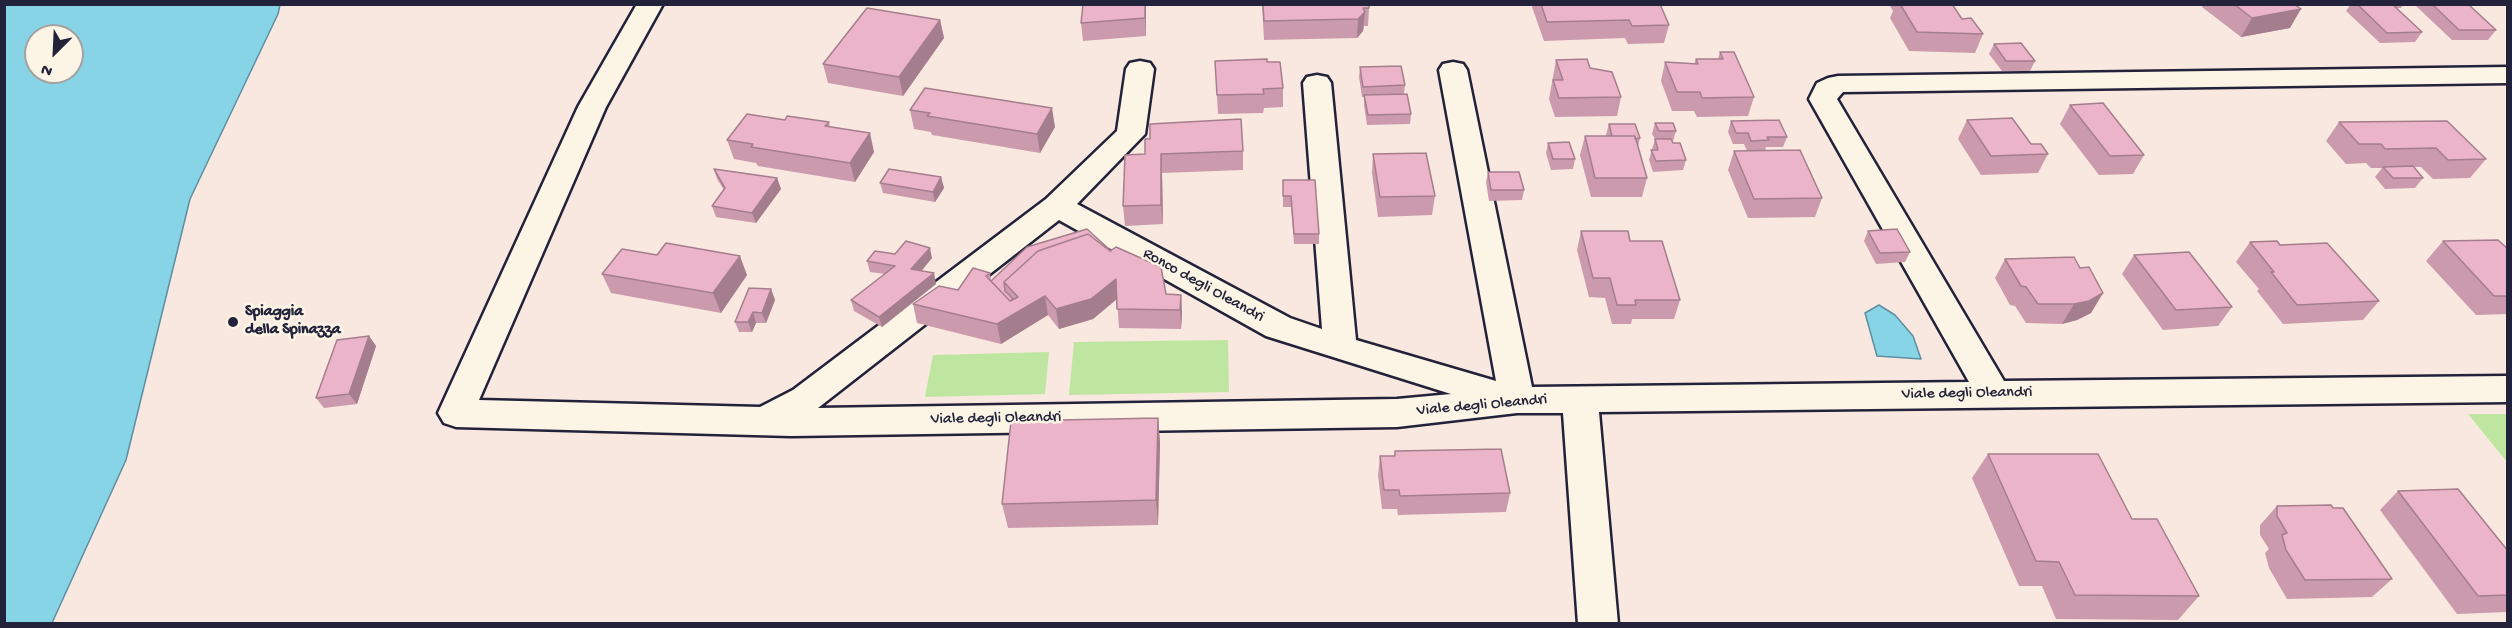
<!DOCTYPE html>
<style>
body{margin:0}
#map{position:relative;width:2512px;height:628px;overflow:hidden;background:#f9e8df;font-family:"Gochi Hand",sans-serif}
canvas{display:block}
.frame{position:absolute;inset:0;border:6px solid #22223b;pointer-events:none}
.north{position:absolute;left:24px;top:24px;width:60px;height:60px;box-sizing:border-box;background:#fcf5e5;border:2px solid #a5a1a1;border-radius:50%;rotate:204deg;font-size:16px;font-weight:700;line-height:24px;text-align:center;color:#22223b}
.north::after{content:'';display:block;margin:auto;width:21px;height:27px;background:#22223b;clip-path:polygon(50% 0,100% 100%,50% 72%,0 100%)}
</style>
<div id="map">
<canvas width="2512" height="628"></canvas>
<div class="frame"></div>
<div class="north">N</div>
</div>
<script>
const g = document.querySelector('canvas').getContext('2d');
g.lineJoin = 'round';
function fill(path, color) {
  g.fillStyle = color;
  g.fill(path, 'evenodd');
}
function shape(rows) {
  const path = new Path2D();
  for (const r of rows) {
    path.moveTo(r[0], r[1]);
    for (let i = 2; i < r.length; i += 2) path.lineTo(r[i], r[i + 1]);
  }
  return path;
}
function trace(path, color, width, dash) {
  g.strokeStyle = color;
  g.lineWidth = width;
  g.lineCap = dash ? 'butt' : 'round';
  g.setLineDash(dash || []);
  g.stroke(path);
}
function label(font, color, halo, rows, align = 'center') {
  g.font = font + ' "Gochi Hand",sans-serif';
  g.lineWidth = 5;
  g.setLineDash([]);
  g.textBaseline = 'middle';
  g.strokeStyle = halo;
  g.fillStyle = color;
  for (const [text, x, y, turn = 0] of rows) {
    g.save();
    g.translate(x, y);
    g.rotate((+turn || 0) * Math.PI / 180);
    g.textAlign = isNaN(turn) ? turn : align;
    if (halo) g.strokeText(text, 0, 0);
    g.fillText(text, 0, 0);
    g.restore();
  }
}
fill(shape([
 [1228,340,1229,392,1069,395,1074,342],
 [1049,352,1045,394,925,397,933,355],
 [2468,414,2507,414,2507,462]
]), '#bfe6a0');
const water = shape([
 [4,5,280,5,278,14,190,199,126,460,52,623,5,623,4,5],
 [36,36,72,36,72,72,36,72,36,36],
 [1879,305,1895,315,1913,336,1921,359,1877,356,1865,313,1879,305]
]);
fill(water, '#87d4e7');
trace(water, '#5f8da2', 1.5);
const minor = shape([
 [637,4,663,4,606,107,479,400,760,407,793,390,1046,199,1117,131,1126,69,1130,63,1140,61,1150,63,1154,69,1145,134,1077,204,1290,318,1322,329,1303,83,1307,77,1317,75,1327,77,1331,83,1356,340,1496,381,1439,70,1443,64,1453,62,1463,64,1467,70,1532,387,1969,382,1809,99,1817,83,1828,78,1838,76,2508,67,2508,83,1843,92,1837,99,2004,381,2508,376,2508,402,1599,412,1618,624,1578,624,1563,413,1517,413,1397,427,791,436,456,427,444,423,438,413,578,107,637,4],
 [1059,220,1266,336,1451,394,1397,399,818,408,1059,220]
]);
trace(minor, '#22223b', 5);
fill(minor, '#fcf5e5');
fill(shape([
 [1146,4,1146,36,1083,41,1081,23],
 [1262,4,1369,8,1368,26,1364,26,1363,31,1357,38,1264,40],
 [1533,4,1660,4,1669,25,1664,43,1628,44,1625,38,1544,41,1532,7],
 [1707,4,1735,4,1708,6],
 [1889,4,1952,4,1962,19,1983,34,1975,53,1909,51,1890,18,1893,11],
 [2034,4,2088,4,2088,5,2035,5],
 [2203,4,2294,4,2290,28,2241,37,2202,7],
 [2351,4,2403,4,2401,8,2396,8,2422,32,2415,42,2380,43,2346,11],
 [2417,4,2468,4,2496,30,2488,40,2452,40,2416,6],
 [940,20,944,38,903,96,828,83,823,64],
 [1994,44,2035,61,2030,71,2002,71,1989,54],
 [1720,52,1754,97,1748,116,1697,117,1694,111,1672,111,1661,81,1665,62,1694,64,1696,59,1718,59],
 [1556,60,1590,68,1621,97,1617,116,1555,117,1549,99],
 [1215,61,1267,62,1283,88,1283,107,1264,108,1263,113,1218,114],
 [1360,67,1405,85,1404,94,1411,114,1410,124,1367,125,1364,105,1364,97,1362,97,1359,77],
 [2070,105,2144,155,2133,174,2099,175,2060,124],
 [910,110,1055,127,1040,153,932,135,931,132,914,129],
 [785,120,829,122,830,127,874,152,855,182,758,166,756,163,734,159,727,140],
 [1967,120,2031,144,2048,154,2038,173,1981,175,1958,139],
 [1731,121,1787,137,1783,147,1766,147,1765,151,1822,198,1815,217,1748,218,1728,170,1734,151,1747,151,1744,144,1733,144,1728,132],
 [2339,122,2486,159,2470,178,2433,179,2421,167,2413,167,2423,178,2415,188,2385,189,2375,177,2382,168,2371,168,2366,163,2346,164,2326,141],
 [1655,123,1676,131,1673,141,1672,141,1686,160,1683,170,1653,172,1649,160,1655,139,1652,134],
 [1609,124,1640,138,1638,147,1647,178,1642,197,1591,197,1580,155,1585,136,1607,136,1606,135],
 [1548,143,1575,159,1573,169,1551,170,1546,153],
 [1243,151,1243,170,1162,173,1163,224,1125,226,1123,206,1125,155],
 [1373,154,1435,196,1432,215,1378,217,1372,173],
 [714,169,777,178,781,189,756,223,716,217,712,206,724,190,717,179],
 [1488,172,1524,190,1522,200,1489,201,1486,182],
 [941,177,944,188,935,202,883,193,880,183],
 [1283,180,1319,234,1319,244,1294,244,1291,207,1283,207],
 [1581,231,1630,241,1680,300,1674,319,1632,319,1631,324,1612,324,1605,298,1589,297,1577,250],
 [1868,231,1910,252,1905,262,1876,264,1864,241],
 [2443,241,2508,249,2508,314,2476,315,2426,261],
 [2250,242,2280,245,2379,301,2363,320,2283,324,2257,291,2259,289,2236,262],
 [1111,251,1166,294,1181,295,1182,314,1181,329,1119,328,1117,299,1093,319,1059,329,1048,315,1001,344,917,323,913,304,958,290,990,273,991,281],
 [895,254,932,258,921,271,936,284,882,327,854,311,851,300,885,274,870,272,867,261],
 [2134,255,2232,307,2218,326,2163,330,2122,274],
 [2005,259,2080,268,2103,293,2091,313,2077,320,2062,324,2026,323,2015,306,2010,305,1995,278],
 [602,274,747,275,721,313,611,293],
 [771,289,775,300,766,323,756,323,752,332,739,332,735,322],
 [369,336,376,346,357,404,324,408,316,398],
 [1158,418,1160,443,1158,525,1008,528,1002,504],
 [1395,451,1510,493,1506,512,1398,515,1397,509,1382,509,1378,475,1380,456,1394,456],
 [1988,454,2132,519,2199,596,2178,620,2056,619,2042,586,2019,586,1972,478],
 [2398,491,2508,551,2508,612,2457,614,2380,510],
 [2277,506,2392,579,2372,597,2287,599,2269,568,2265,553,2269,549,2260,535,2260,525]
]), '#cb9bad');
fill(shape([
 [1145,4,1146,4,1146,36,1145,18],
 [2301,9,2290,28,2241,37,2252,18],
 [1365,12,1363,31,1357,38,1358,19],
 [940,20,944,38,903,96,899,77],
 [1052,108,1055,127,1040,153,1037,134],
 [870,133,874,152,855,182,850,163],
 [1161,154,1162,173,1163,224,1161,205],
 [941,177,944,188,935,202,933,192],
 [777,178,781,189,756,223,752,213],
 [930,248,932,258,914,280,911,269],
 [740,256,747,275,721,313,713,293],
 [934,273,936,284,882,327,879,317],
 [1116,279,1118,298,1093,319,1059,329,1056,309],
 [771,289,775,300,766,323,762,313],
 [2103,293,2091,313,2077,320,2062,324,2074,304],
 [1181,295,1182,314,1181,329,1180,310],
 [1045,296,1048,315,1001,344,997,324],
 [753,312,756,323,752,332,748,322],
 [369,336,376,346,357,404,349,394],
 [1158,418,1160,443,1158,525,1156,500]
]), '#a57e8d');
const building = shape([
 [1083,4,1145,4,1145,18,1081,23,1083,4],
 [1263,4,1369,4,1369,8,1363,8,1365,12,1358,19,1264,21,1263,4],
 [1541,4,1660,4,1669,25,1632,26,1629,20,1547,22,1541,4],
 [1900,4,1952,4,1962,19,1971,18,1983,34,1917,32,1900,4],
 [2234,4,2294,4,2301,9,2252,18,2234,4],
 [2357,4,2392,4,2422,32,2387,33,2357,4],
 [2432,4,2468,4,2496,30,2459,30,2432,4],
 [867,8,940,20,899,77,823,64,867,8],
 [2021,43,2035,61,2006,61,1994,44,2021,43],
 [1720,52,1734,52,1754,97,1702,98,1700,92,1677,92,1665,62,1698,64,1696,59,1723,59,1720,52],
 [1267,59,1267,62,1280,62,1283,88,1263,89,1264,94,1217,95,1215,61,1267,59],
 [1587,59,1590,68,1612,72,1621,97,1559,98,1553,80,1563,80,1556,60,1587,59],
 [1401,66,1405,85,1363,87,1360,67,1401,66],
 [925,88,1052,108,1037,134,927,116,930,113,910,110,925,88],
 [1407,94,1411,114,1368,115,1364,95,1407,94],
 [2103,103,2144,155,2110,156,2070,105,2103,103],
 [747,114,785,120,787,116,829,122,825,126,870,133,850,163,751,147,753,144,727,140,747,114],
 [2012,118,2031,144,2041,144,2048,154,1991,156,1967,120,2012,118],
 [1241,119,1243,151,1161,154,1161,205,1123,206,1125,155,1145,154,1145,139,1150,139,1150,124,1241,119],
 [1779,120,1787,137,1767,137,1769,140,1751,141,1748,133,1736,133,1731,121,1779,120],
 [2447,121,2486,159,2448,160,2436,148,2385,149,2381,144,2359,144,2339,122,2447,121],
 [1655,123,1673,123,1676,131,1659,131,1655,123],
 [1609,124,1635,124,1640,138,1635,139,1635,136,1612,136,1609,124],
 [1585,136,1635,136,1647,178,1595,178,1585,136],
 [1655,139,1671,139,1673,143,1680,143,1686,160,1656,161,1651,150,1658,150,1655,139],
 [1569,142,1575,159,1553,159,1548,143,1569,142],
 [1800,150,1822,198,1754,199,1734,151,1800,150],
 [1426,153,1435,196,1380,197,1373,154,1426,153],
 [2413,166,2423,178,2393,178,2383,167,2413,166],
 [714,169,777,178,752,213,712,206,725,188,714,169],
 [889,169,941,177,933,192,880,183,889,169],
 [1488,172,1519,172,1524,190,1491,190,1488,172],
 [1283,180,1315,180,1319,234,1294,234,1291,196,1283,196,1283,180],
 [1087,229,1111,251,1110,251,1088,234,1038,251,1004,282,1005,291,1013,299,1010,301,991,281,1027,247,1087,229],
 [1897,229,1910,252,1880,253,1868,231,1897,229],
 [1581,231,1628,231,1630,241,1662,241,1680,300,1635,300,1636,305,1617,305,1610,278,1593,278,1581,231],
 [1088,234,1110,251,1116,247,1161,267,1166,294,1181,295,1180,310,1117,309,1116,279,1091,299,1056,309,1045,296,997,324,913,304,939,286,958,290,973,268,990,273,986,276,1010,301,1018,297,1004,282,1038,251,1088,234],
 [2498,240,2508,249,2508,296,2494,296,2443,241,2498,240],
 [906,241,930,248,911,269,934,273,879,317,851,300,895,266,867,261,875,251,895,254,906,241],
 [2277,241,2280,245,2327,243,2379,301,2297,305,2271,272,2274,272,2250,242,2277,241],
 [666,243,740,256,713,293,602,274,622,249,657,255,666,243],
 [2189,252,2232,307,2176,310,2134,255,2189,252],
 [2074,257,2080,268,2089,267,2103,293,2089,301,2074,304,2038,304,2026,287,2021,286,2005,259,2074,257],
 [749,288,771,289,762,313,753,312,748,322,735,322,749,288],
 [369,336,349,394,316,398,337,340,369,336],
 [1158,418,1156,500,1002,504,1011,421,1158,418],
 [1501,449,1510,493,1400,496,1399,490,1384,490,1380,456,1395,456,1395,451,1501,449],
 [1988,454,2098,454,2132,519,2157,519,2199,596,2075,595,2059,562,2036,561,1988,454],
 [2458,489,2508,551,2508,595,2478,596,2398,491,2458,489],
 [2331,505,2333,508,2343,508,2392,579,2305,580,2286,550,2282,535,2287,533,2277,516,2277,506,2331,505]
]);
fill(building, '#ecb4c9');
trace(building, '#a57e8d', 1.5);
for (const [x, y, r, color] of [
 [233,322,6,"#22223b"]
]) {
  const dot = new Path2D();
  dot.arc(x, y, r, 0, 2 * Math.PI);
  g.fillStyle = color;
  g.fill(dot);
  trace(dot, '#fcf5e5', 2);
}
label('16px', '#22223b', '#fcf5e5', [
 ["Ronco degli Oleandri",1203,286,29],
 ["Viale degli Oleandri",1967,394,-1],
 ["Viale degli Oleandri",1482,406,-5],
 ["Viale degli Oleandri",996,419,-1]
]);
label('bold 16px', '#22223b', '#fcf5e5', [
 ["Spiaggia",245,313],
 ["della Spinazza",245,331]
], 'left');
</script>
